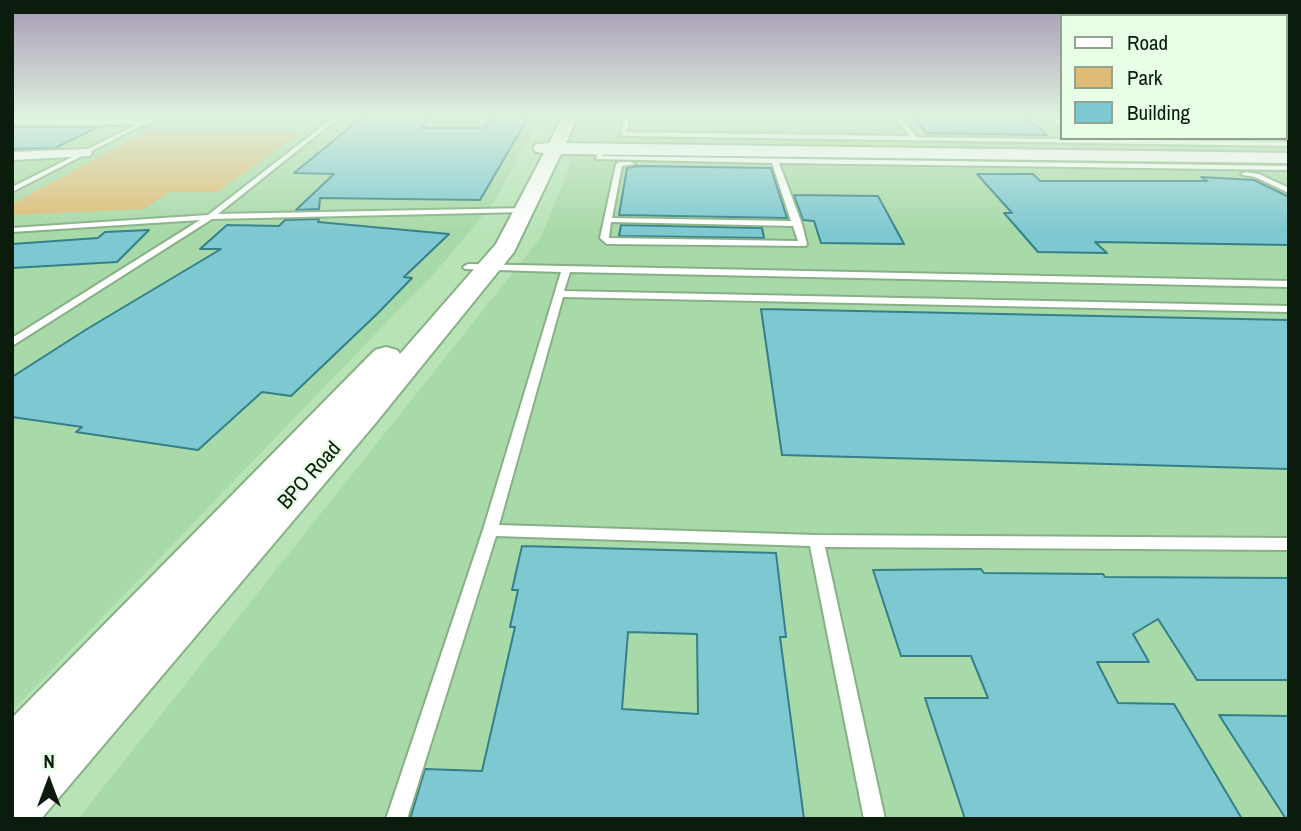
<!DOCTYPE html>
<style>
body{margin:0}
#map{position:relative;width:1301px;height:831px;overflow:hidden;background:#b8e3b7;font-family:"Archivo Narrow",sans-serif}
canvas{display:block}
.frame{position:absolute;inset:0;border:14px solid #0b1c0c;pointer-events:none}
.legend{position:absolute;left:1060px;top:14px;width:228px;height:126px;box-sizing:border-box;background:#e8fee7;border:2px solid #90a48f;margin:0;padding:9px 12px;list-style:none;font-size:21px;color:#0b1c0c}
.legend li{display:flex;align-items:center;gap:14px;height:35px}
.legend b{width:35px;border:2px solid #90a48f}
.north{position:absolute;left:14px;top:747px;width:70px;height:70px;-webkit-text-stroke:5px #e8fee7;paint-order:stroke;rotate:0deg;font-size:19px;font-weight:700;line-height:28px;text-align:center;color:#0b1c0c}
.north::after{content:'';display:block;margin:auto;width:24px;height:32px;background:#0b1c0c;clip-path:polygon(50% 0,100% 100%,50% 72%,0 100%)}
</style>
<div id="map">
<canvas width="1301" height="831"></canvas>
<div class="frame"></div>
<ul class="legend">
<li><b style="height:9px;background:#fff"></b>Road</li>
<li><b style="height:19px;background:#debc75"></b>Park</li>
<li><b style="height:19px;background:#7ec8d1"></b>Building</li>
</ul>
<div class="north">N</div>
</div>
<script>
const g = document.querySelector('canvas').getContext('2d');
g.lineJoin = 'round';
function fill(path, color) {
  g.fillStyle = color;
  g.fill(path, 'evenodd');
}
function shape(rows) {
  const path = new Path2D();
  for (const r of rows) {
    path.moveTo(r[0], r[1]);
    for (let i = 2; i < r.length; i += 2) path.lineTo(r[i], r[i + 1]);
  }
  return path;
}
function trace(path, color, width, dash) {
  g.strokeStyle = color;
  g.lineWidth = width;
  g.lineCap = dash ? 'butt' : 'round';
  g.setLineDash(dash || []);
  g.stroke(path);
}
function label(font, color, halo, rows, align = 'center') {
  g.font = font + ' "Archivo Narrow",sans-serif';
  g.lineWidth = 5;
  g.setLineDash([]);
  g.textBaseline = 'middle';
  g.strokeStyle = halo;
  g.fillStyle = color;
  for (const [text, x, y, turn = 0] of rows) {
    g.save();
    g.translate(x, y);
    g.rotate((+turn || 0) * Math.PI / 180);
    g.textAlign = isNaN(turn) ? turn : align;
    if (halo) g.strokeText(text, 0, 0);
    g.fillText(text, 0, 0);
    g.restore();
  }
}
fill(shape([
 [12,116,541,116,492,205,438,269,12,711],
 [568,116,1061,116,1061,138,1285,138,1285,116,1289,116,1289,158,555,148],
 [573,158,1289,166,1289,819,78,819,541,237]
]), '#a8d9a8');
fill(shape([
 [146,131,300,133,217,192,169,192,144,209,12,215,12,204]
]), '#debc75');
const building = shape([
 [364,116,431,116,421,128,485,128,493,116,529,116,480,200,320,198,319,209,296,210,334,174,294,173,364,116],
 [912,116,1024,116,1047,135,926,133,912,116],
 [12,127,98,127,55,148,12,149,12,127],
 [637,166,771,168,787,218,619,215,627,168,637,166],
 [977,174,1033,174,1040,181,1207,181,1201,177,1254,180,1289,197,1289,245,1095,242,1107,253,1038,252,1004,213,1012,213,977,174],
 [794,195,878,196,904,244,821,243,814,221,803,220,794,195],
 [319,219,318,222,449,234,404,277,412,278,377,314,291,396,262,392,198,450,76,432,82,427,12,417,12,377,87,329,221,249,200,249,227,225,279,226,285,220,319,219],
 [621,225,762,228,764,238,619,236,621,225],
 [149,230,117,262,12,268,12,244,98,238,105,232,149,230],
 [761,309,1289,320,1289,469,782,455,761,309],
 [522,546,776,553,786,637,780,637,804,819,410,819,425,769,482,771,515,627,510,627,518,590,512,590,522,546],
 [628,632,697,634,698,714,622,709,628,632],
 [981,569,984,573,1103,574,1105,577,1289,578,1289,680,1197,680,1158,619,1133,634,1149,662,1097,662,1118,703,1174,704,1242,819,965,819,925,698,988,698,971,656,901,656,873,570,981,569],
 [1219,715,1289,716,1289,819,1286,819,1219,715]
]);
fill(building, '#7ec8d1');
trace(building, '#348088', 2);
const lane = shape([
 [154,116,160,116,12,192,12,187,154,116],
 [335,116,341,116,218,214,526,208,530,210,526,212,212,219,12,346,12,338,200,220,12,232,12,228,208,215,335,116],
 [624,116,630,116,627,132,910,136,894,116,900,116,917,137,1289,142,1289,146,624,136,621,134,624,116],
 [1046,116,1052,116,1061,122,1061,126,1046,116],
 [601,147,604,149,602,156,1289,166,1289,170,779,163,802,224,807,244,806,246,607,244,600,238,616,164,619,162,632,162,635,164,622,166,612,218,791,221,772,163,596,159,598,149,601,147],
 [611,222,793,226,798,241,609,238,611,222],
 [1245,172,1259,174,1289,188,1289,193,1255,177,1243,175,1241,174,1245,172],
 [468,264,1289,281,1289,287,570,272,564,291,1289,306,1289,312,563,297,499,525,816,535,1289,538,1289,550,825,547,885,819,864,819,810,546,496,536,407,819,386,819,483,530,561,272,465,269,463,267,468,264]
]);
const street = shape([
 [12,116,147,117,153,121,147,125,12,124,12,116],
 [85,149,92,153,90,156,12,160,12,152,85,149]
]);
const secondary = shape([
 [563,116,578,116,566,143,1289,153,1289,163,561,154,514,252,374,425,41,819,12,819,12,718,375,350,386,347,397,350,400,354,496,244,544,153,536,152,533,148,536,144,549,143,563,116]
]);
trace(lane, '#87b086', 4);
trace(street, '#87b086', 4);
trace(secondary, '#87b086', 4);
fill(lane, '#fff');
fill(street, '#fff');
fill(secondary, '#fff');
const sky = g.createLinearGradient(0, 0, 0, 232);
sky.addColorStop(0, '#a798b5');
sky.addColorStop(0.5, '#dff2df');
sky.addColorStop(1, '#dff2df00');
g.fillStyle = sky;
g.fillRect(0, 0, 1301, 232);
label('21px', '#0b1c0c', '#e8fee7', [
 ["BPO Road",310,476,-48]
]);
</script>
